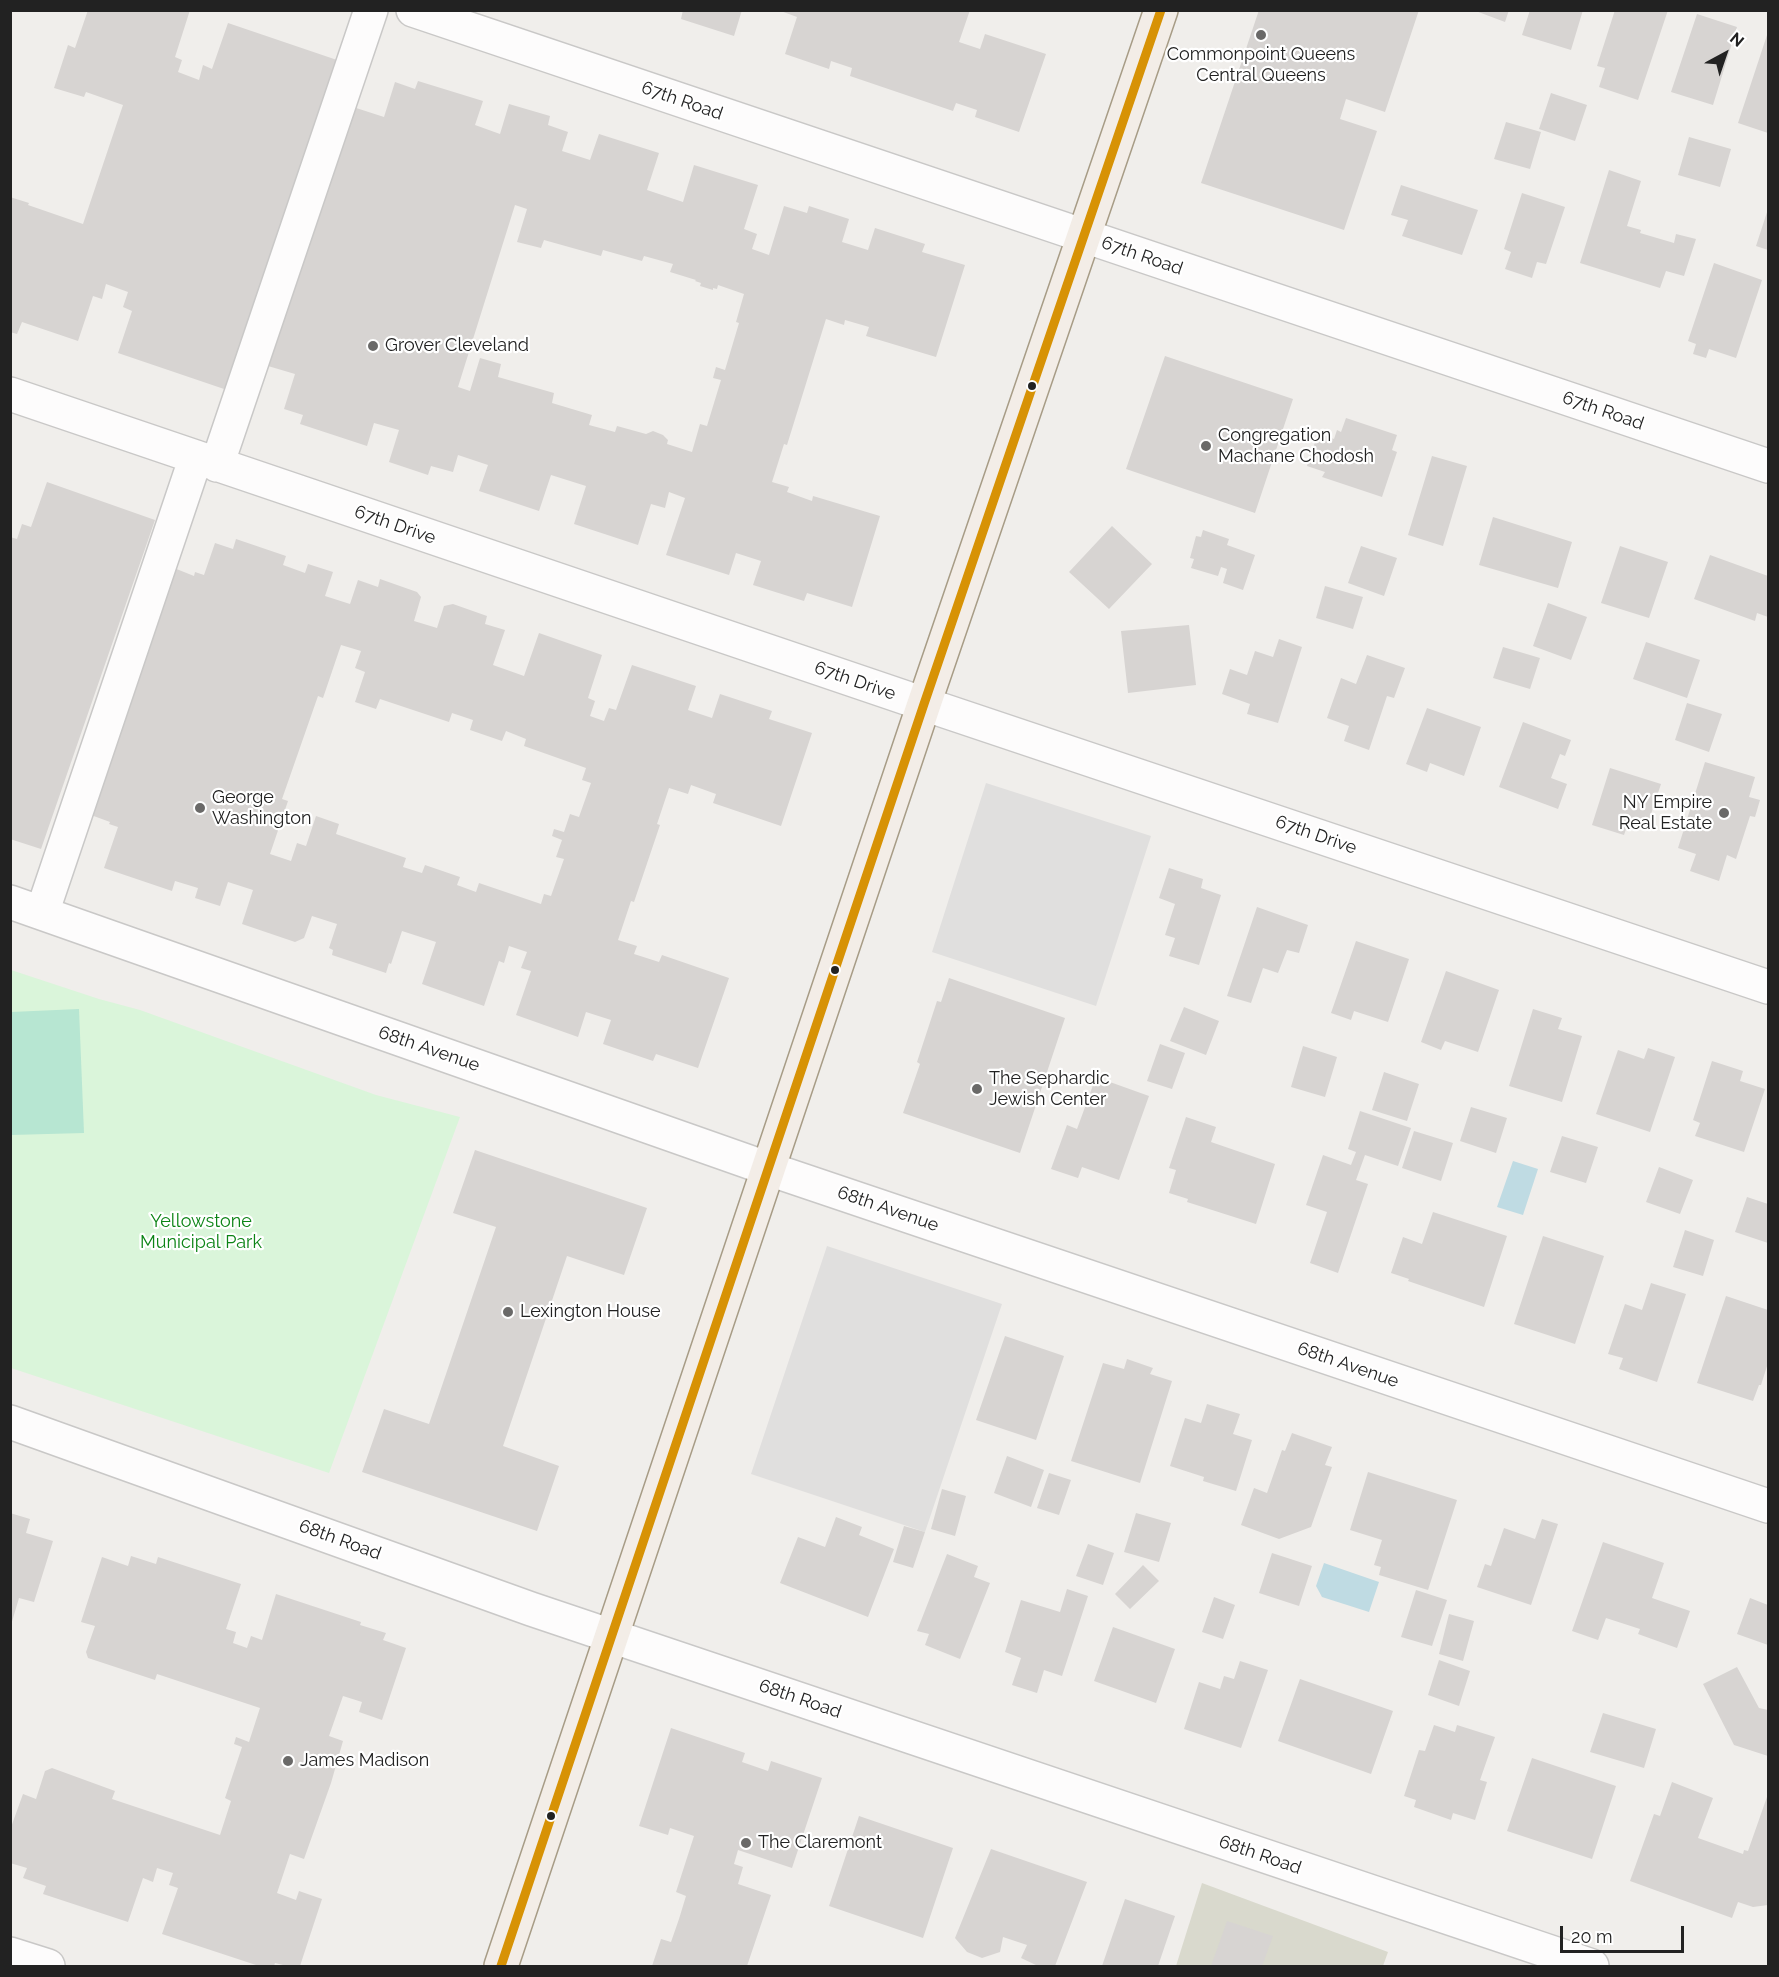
<!DOCTYPE html>
<style>
body{margin:0}
#map{position:relative;width:1779px;height:1977px;overflow:hidden;background:#f0eeeb;font-family:Raleway,sans-serif}
canvas{display:block}
.frame{position:absolute;inset:0;border:12px solid #222;pointer-events:none}
.north{position:absolute;left:1695px;top:24px;width:60px;height:60px;-webkit-text-stroke:4px #fff;paint-order:stroke;rotate:40deg;font-size:16px;font-weight:700;line-height:24px;text-align:center;color:#222}
.north::after{content:'';display:block;margin:auto;width:21px;height:27px;background:#222;clip-path:polygon(50% 0,100% 100%,50% 72%,0 100%)}
.scale{position:absolute;left:1560px;top:1926px;width:124px;height:27px;box-sizing:border-box;border:3px solid #222;border-top:0;padding-left:8px;font-size:18px;line-height:21px;white-space:nowrap;color:#222;-webkit-text-stroke:4px #fff;paint-order:stroke}
</style>
<div id="map">
<canvas width="1779" height="1977"></canvas>
<div class="frame"></div>
<div class="north">N</div>
<div class="scale">20 m</div>
</div>
<script>
const g = document.querySelector('canvas').getContext('2d');
g.lineJoin = 'round';
function fill(path, color) {
  g.fillStyle = color;
  g.fill(path, 'evenodd');
}
function shape(rows) {
  const path = new Path2D();
  for (const r of rows) {
    path.moveTo(r[0], r[1]);
    for (let i = 2; i < r.length; i += 2) path.lineTo(r[i], r[i + 1]);
  }
  return path;
}
function trace(path, color, width, dash) {
  g.strokeStyle = color;
  g.lineWidth = width;
  g.lineCap = dash ? 'butt' : 'round';
  g.setLineDash(dash || []);
  g.stroke(path);
}
function label(font, color, halo, rows, align = 'center') {
  g.font = font + ' Raleway,sans-serif';
  g.lineWidth = 4.5;
  g.setLineDash([]);
  g.textBaseline = 'middle';
  g.strokeStyle = halo;
  g.fillStyle = color;
  for (const [text, x, y, turn = 0] of rows) {
    g.save();
    g.translate(x, y);
    g.rotate((+turn || 0) * Math.PI / 180);
    g.textAlign = isNaN(turn) ? turn : align;
    if (halo) g.strokeText(text, 0, 0);
    g.fillText(text, 0, 0);
    g.restore();
  }
}
fill(shape([
 [1202,1883,1388,1952,1383,1966,1176,1966]
]), '#d9d9cd');
fill(shape([
 [11,970,99,999,140,1010,376,1095,460,1117,329,1473,11,1368]
]), '#daf5da');
fill(shape([
 [79,1009,84,1133,11,1135,11,1012]
]), '#b7e6d2');
fill(shape([
 [986,783,1151,836,1096,1006,932,952],
 [827,1246,1002,1304,925,1532,751,1474]
]), '#e0dfde');
fill(shape([
 [1513,1161,1538,1169,1523,1215,1497,1207],
 [1324,1563,1379,1582,1369,1612,1322,1597,1316,1586]
]), '#bfdbe3');
fill(shape([
 [88,10,190,10,175,57,182,60,178,72,199,80,203,65,212,69,228,23,337,60,227,390,118,353,132,311,123,307,128,292,106,284,102,299,93,296,78,341,22,322,17,334,10,332,10,197,29,203,28,205,83,224,123,105,86,92,84,97,54,88,68,45,75,48],
 [683,10,742,10,734,36,681,19],
 [778,10,970,10,959,42,980,49,985,34,1046,54,1019,132,975,117,977,110,956,103,953,111,850,76,852,68,831,61,829,69,785,54,797,17],
 [1259,10,1419,10,1385,112,1346,99,1340,119,1377,131,1344,230,1201,183],
 [1473,10,1509,10,1505,22],
 [1530,10,1583,10,1571,50,1522,35],
 [1615,10,1668,10,1638,100,1599,87,1605,68,1597,66],
 [1697,14,1737,27,1713,105,1671,92],
 [1768,32,1768,133,1738,123],
 [418,81,483,101,475,125,500,134,509,104,550,116,548,125,568,132,562,151,590,160,599,134,659,153,647,190,683,202,694,165,758,185,744,229,757,234,752,249,769,255,784,206,807,213,809,206,849,219,842,242,868,250,875,228,925,244,922,252,965,265,936,357,866,336,869,327,845,320,844,325,826,319,787,445,784,444,772,482,789,487,787,492,812,501,813,496,880,516,852,607,807,593,804,601,753,585,761,561,736,553,729,575,666,555,685,498,669,492,665,508,651,504,638,545,574,524,586,486,551,475,539,511,479,491,488,465,458,455,453,472,431,466,428,475,389,462,399,430,374,423,367,446,300,424,303,415,284,409,295,374,268,366,350,106,384,117,395,82,415,89],
 [515,205,527,209,517,242,541,248,544,240,601,256,603,250,642,261,644,256,673,264,670,272,696,280,695,281,701,283,700,286,713,290,713,288,717,289,718,285,744,294,736,322,739,323,725,370,716,367,713,378,721,380,707,426,700,424,692,452,667,444,668,440,663,435,653,431,646,434,617,426,615,432,589,425,592,415,552,403,554,393,498,377,501,364,480,358,470,391,458,387],
 [1551,93,1587,105,1575,141,1539,129],
 [1506,122,1541,132,1530,169,1494,159],
 [1689,137,1731,149,1720,187,1678,175],
 [1609,170,1641,181,1627,226,1641,230,1640,233,1674,243,1676,234,1696,239,1684,276,1666,271,1660,288,1580,263],
 [1401,185,1478,210,1462,255,1402,236,1408,220,1391,215],
 [1522,193,1565,207,1546,264,1537,262,1532,278,1505,269,1511,252,1504,249],
 [1768,209,1768,250,1756,246],
 [1714,263,1762,280,1736,358,1709,349,1706,358,1693,354,1696,344,1688,341],
 [1165,356,1293,399,1255,513,1126,469],
 [1346,418,1397,435,1392,450,1397,452,1382,497,1322,477,1325,472,1307,466,1318,433,1334,439,1337,430,1341,432],
 [1432,456,1467,466,1443,546,1408,535],
 [47,482,155,520,41,849,10,839,10,537,17,539,22,524,31,527],
 [1493,517,1572,542,1558,588,1479,565],
 [1112,526,1152,564,1109,609,1069,572],
 [1203,530,1229,539,1227,545,1255,555,1243,590,1223,583,1227,569,1221,567,1218,576,1191,568,1194,559,1190,558,1196,536,1201,537],
 [236,539,286,556,283,565,305,573,308,564,333,572,325,596,350,604,358,580,378,587,380,579,417,592,421,597,414,621,437,628,444,606,453,604,487,616,485,624,505,630,493,665,524,676,539,633,602,655,588,698,595,701,590,716,604,721,609,708,616,710,632,665,696,686,688,710,712,718,720,694,772,711,769,719,812,733,781,826,713,803,716,794,691,785,688,794,669,788,657,824,660,825,634,902,631,901,618,940,637,946,634,954,659,962,662,955,729,978,698,1068,656,1054,653,1061,603,1044,611,1020,586,1012,578,1037,516,1015,531,971,521,968,527,952,509,946,504,963,499,961,484,1006,422,984,436,942,402,931,391,964,389,963,386,973,332,955,333,950,329,948,337,924,312,916,304,938,295,942,242,924,253,890,228,882,220,906,195,898,198,888,175,881,172,891,104,868,118,827,109,824,110,822,91,815,174,568,194,576,195,572,204,575,215,543,233,549],
 [341,645,361,651,355,668,365,672,355,702,376,709,380,699,449,722,452,713,473,720,470,730,502,741,506,731,526,739,524,746,586,768,582,780,591,783,579,817,570,814,564,832,554,829,552,836,562,840,556,857,564,859,551,896,544,894,541,904,479,883,476,892,457,885,460,877,425,865,422,873,403,867,406,858,336,834,339,824,316,816,306,846,297,843,291,861,270,854,288,801,282,799,318,696,323,698],
 [1361,546,1397,558,1384,596,1348,583],
 [1620,546,1668,562,1649,618,1601,603],
 [1710,555,1768,576,1768,617,1757,613,1755,621,1694,599],
 [1325,586,1363,597,1353,629,1316,618],
 [1548,603,1587,617,1571,660,1533,646],
 [1189,625,1196,685,1128,693,1121,631],
 [1279,639,1302,647,1278,723,1247,714,1250,704,1222,694,1230,669,1247,675,1255,651,1273,657],
 [1646,642,1700,660,1687,698,1633,679],
 [1503,647,1540,658,1530,689,1493,678],
 [1367,655,1405,668,1394,698,1387,696,1369,750,1344,741,1349,726,1327,718,1341,678,1356,684],
 [1687,703,1722,714,1709,752,1675,740],
 [1427,708,1481,727,1464,776,1430,763,1427,772,1406,764],
 [1523,722,1571,740,1565,756,1560,754,1551,778,1567,784,1558,809,1499,787],
 [1705,762,1755,777,1749,797,1760,800,1755,817,1750,816,1736,859,1727,855,1719,881,1690,871,1696,854,1678,848],
 [1610,768,1661,784,1647,826,1629,820,1624,835,1592,825],
 [1169,868,1203,879,1201,888,1221,895,1199,965,1169,956,1175,938,1165,935,1175,904,1159,898],
 [1257,907,1308,925,1299,953,1287,950,1278,973,1263,968,1251,1003,1227,996],
 [1356,941,1409,959,1388,1022,1354,1011,1351,1020,1331,1013],
 [1446,971,1499,990,1478,1052,1445,1041,1441,1050,1421,1042],
 [949,978,1065,1018,1020,1153,903,1113,920,1064,917,1062,937,1001,941,1002],
 [1184,1007,1219,1021,1206,1055,1170,1041],
 [1533,1009,1562,1018,1558,1029,1582,1036,1562,1102,1509,1086],
 [1160,1044,1185,1053,1172,1089,1147,1081],
 [1303,1046,1337,1057,1325,1097,1291,1087],
 [1648,1048,1675,1057,1650,1132,1596,1114,1618,1050,1644,1059],
 [1712,1061,1743,1071,1740,1081,1765,1089,1744,1152,1695,1136,1700,1123,1693,1120],
 [1384,1072,1419,1084,1407,1121,1372,1110],
 [1096,1077,1149,1096,1119,1180,1082,1167,1078,1178,1051,1169,1067,1125,1077,1129],
 [1471,1107,1507,1118,1496,1153,1460,1141],
 [1360,1111,1411,1128,1398,1166,1365,1155,1356,1180,1368,1184,1338,1273,1310,1263,1327,1212,1306,1205,1323,1155,1351,1165,1356,1152,1348,1149],
 [1186,1117,1216,1127,1211,1142,1275,1164,1256,1224,1187,1202,1188,1199,1169,1193,1176,1170,1169,1168],
 [1414,1131,1453,1143,1441,1181,1402,1168],
 [1562,1136,1598,1147,1586,1183,1550,1172],
 [475,1150,647,1208,624,1275,567,1256,503,1446,559,1466,537,1531,362,1472,384,1409,429,1424,496,1227,453,1213],
 [1659,1167,1693,1180,1680,1214,1646,1202],
 [1747,1197,1768,1204,1768,1243,1735,1232],
 [1433,1212,1507,1236,1484,1307,1408,1281,1409,1279,1391,1273,1403,1237,1422,1244],
 [1685,1230,1714,1240,1703,1276,1673,1267],
 [1543,1236,1604,1256,1575,1344,1514,1324],
 [1651,1283,1686,1294,1657,1382,1619,1369,1623,1358,1608,1354,1625,1304,1642,1310],
 [1726,1296,1768,1310,1768,1363,1761,1385,1759,1385,1753,1401,1697,1383],
 [1005,1336,1064,1356,1036,1440,976,1420],
 [1127,1359,1153,1368,1150,1374,1172,1381,1140,1483,1071,1461,1103,1363,1124,1369],
 [1207,1404,1240,1414,1233,1434,1252,1440,1236,1491,1203,1481,1204,1477,1170,1466,1185,1418,1201,1423],
 [1292,1433,1332,1447,1325,1465,1332,1467,1311,1527,1279,1539,1241,1525,1254,1488,1267,1493,1282,1450,1285,1451],
 [1007,1456,1044,1470,1031,1507,994,1493],
 [1368,1472,1457,1500,1428,1590,1379,1575,1381,1567,1374,1565,1382,1540,1350,1530],
 [1049,1473,1071,1480,1059,1515,1037,1508],
 [942,1489,966,1496,955,1536,931,1529],
 [10,1513,30,1519,26,1533,53,1541,34,1602,19,1598,11,1625],
 [1136,1513,1171,1523,1159,1562,1124,1552],
 [836,1517,862,1527,859,1535,894,1549,868,1617,780,1583,798,1537,825,1547],
 [1542,1519,1558,1524,1531,1605,1477,1587,1485,1564,1491,1566,1504,1528,1535,1539],
 [904,1526,925,1532,913,1568,893,1562],
 [1603,1542,1664,1563,1652,1598,1690,1611,1677,1648,1638,1634,1640,1629,1606,1618,1598,1640,1572,1631],
 [1088,1544,1114,1553,1103,1585,1076,1576],
 [1272,1553,1312,1566,1299,1606,1259,1593],
 [947,1554,978,1566,974,1577,990,1583,960,1659,925,1645,929,1634,917,1631],
 [131,1556,156,1564,158,1557,241,1584,226,1629,236,1632,233,1643,247,1648,251,1636,262,1640,276,1594,361,1622,360,1625,386,1633,383,1640,406,1648,382,1720,359,1712,362,1702,343,1696,329,1736,343,1741,331,1783,304,1859,290,1854,277,1893,296,1900,299,1891,322,1899,300,1966,287,1966,275,1963,274,1966,259,1966,162,1934,178,1888,169,1885,173,1873,157,1868,153,1882,143,1878,128,1922,43,1894,46,1886,23,1878,27,1868,10,1863,10,1830,23,1794,36,1799,45,1771,52,1768,115,1791,112,1799,220,1835,231,1801,225,1798,242,1747,234,1744,236,1737,249,1742,260,1708,157,1674,155,1680,88,1658,86,1652,95,1626,81,1622,102,1557,128,1566],
 [1143,1565,1159,1581,1130,1609,1115,1594],
 [1067,1589,1088,1596,1062,1676,1044,1670,1037,1693,1012,1685,1021,1658,1005,1652,1021,1600,1060,1612],
 [1416,1590,1447,1600,1432,1646,1401,1637],
 [1214,1597,1235,1605,1223,1639,1202,1632],
 [1750,1598,1768,1605,1768,1645,1737,1634],
 [1449,1614,1474,1621,1463,1661,1439,1654],
 [1113,1627,1175,1649,1156,1703,1094,1681],
 [1439,1660,1470,1671,1459,1706,1428,1695],
 [1240,1661,1268,1670,1241,1748,1184,1729,1199,1682,1220,1689,1224,1676,1234,1679],
 [1737,1667,1759,1708,1768,1710,1768,1756,1734,1745,1703,1684],
 [1300,1679,1393,1711,1371,1774,1278,1741],
 [1603,1713,1656,1729,1644,1768,1590,1752],
 [1434,1725,1455,1732,1457,1725,1495,1737,1480,1780,1487,1782,1475,1820,1453,1813,1451,1820,1414,1807,1416,1800,1404,1796,1419,1750,1425,1751],
 [671,1728,745,1753,742,1762,768,1771,771,1761,822,1778,792,1868,738,1850,734,1864,743,1867,738,1884,771,1895,747,1966,652,1966,661,1939,671,1942,679,1919,686,1896,676,1892,694,1836,670,1828,668,1835,639,1826],
 [1532,1758,1616,1786,1592,1859,1507,1831],
 [1672,1782,1713,1798,1698,1838,1743,1854,1744,1850,1748,1851,1768,1794,1768,1905,1753,1907,1738,1902,1732,1918,1630,1881,1654,1814,1660,1816],
 [859,1816,953,1848,923,1938,829,1906],
 [991,1849,1087,1882,1055,1966,1038,1966,1021,1958,1027,1945,1003,1937,1000,1952,982,1958,967,1952,955,1938],
 [1125,1899,1175,1916,1158,1966,1102,1966],
 [1227,1921,1273,1936,1262,1966,1211,1966]
]), '#d7d4d2');
const minor = shape([
 [413,10,1768,466],
 [10,394,924,704,1768,987],
 [217,465,371,10],
 [10,902,769,1169,1768,1506],
 [42,913,196,457],
 [10,1422,531,1609,1592,1966],
 [10,1954,48,1966]
]);
const major = shape([
 [501,1966,924,704,1161,10]
]);
trace(minor, '#c9c8c7', 36);
trace(major, '#a79c86', 36);
trace(minor, '#fdfcfc', 33);
trace(major, '#f3ede7', 33);
trace(shape([
 [501,1966,924,704,1161,10]
]), '#d79205', 9);
for (const [x, y, r, color] of [
 [1261,35,6,"#6a6968"],
 [373,346,6,"#6a6968"],
 [1032,386,5,"#222"],
 [1206,446,6,"#6a6968"],
 [200,808,6,"#6a6968"],
 [1724,813,6,"#6a6968"],
 [835,970,5,"#222"],
 [977,1089,6,"#6a6968"],
 [508,1312,6,"#6a6968"],
 [288,1761,6,"#6a6968"],
 [551,1816,5,"#222"],
 [746,1843,6,"#6a6968"]
]) {
  const dot = new Path2D();
  dot.arc(x, y, r, 0, 2 * Math.PI);
  g.fillStyle = color;
  g.fill(dot);
  trace(dot, '#fff', 2);
}
label('18px', '#222', '#fff', [
 ["Commonpoint Queens",1261,55,"center"],
 ["Central Queens",1261,76,"center"],
 ["Grover Cleveland",385,346],
 ["Congregation",1218,436],
 ["Machane Chodosh",1218,457],
 ["George",212,798],
 ["Washington",212,819],
 ["NY Empire",1712,803,"right"],
 ["Real Estate",1712,824,"right"],
 ["The Sephardic",989,1079],
 ["Jewish Center",989,1100],
 ["Lexington House",520,1312],
 ["James Madison",300,1761],
 ["The Claremont",758,1843]
], 'left');
label('18px', '#222', '#fff', [
 ["67th Road",682,101,19],
 ["67th Road",1142,256,19],
 ["67th Road",1603,411,19],
 ["67th Drive",395,525,19],
 ["67th Drive",855,681,19],
 ["67th Drive",1316,835,19],
 ["68th Avenue",429,1049,19],
 ["68th Avenue",888,1209,19],
 ["68th Avenue",1348,1365,19],
 ["68th Road",340,1540,20],
 ["68th Road",800,1699,19],
 ["68th Road",1260,1855,19]
]);
label('18px', '#0c8416', '#fff', [
 ["Yellowstone",201,1222],
 ["Municipal Park",201,1243]
]);
</script>
